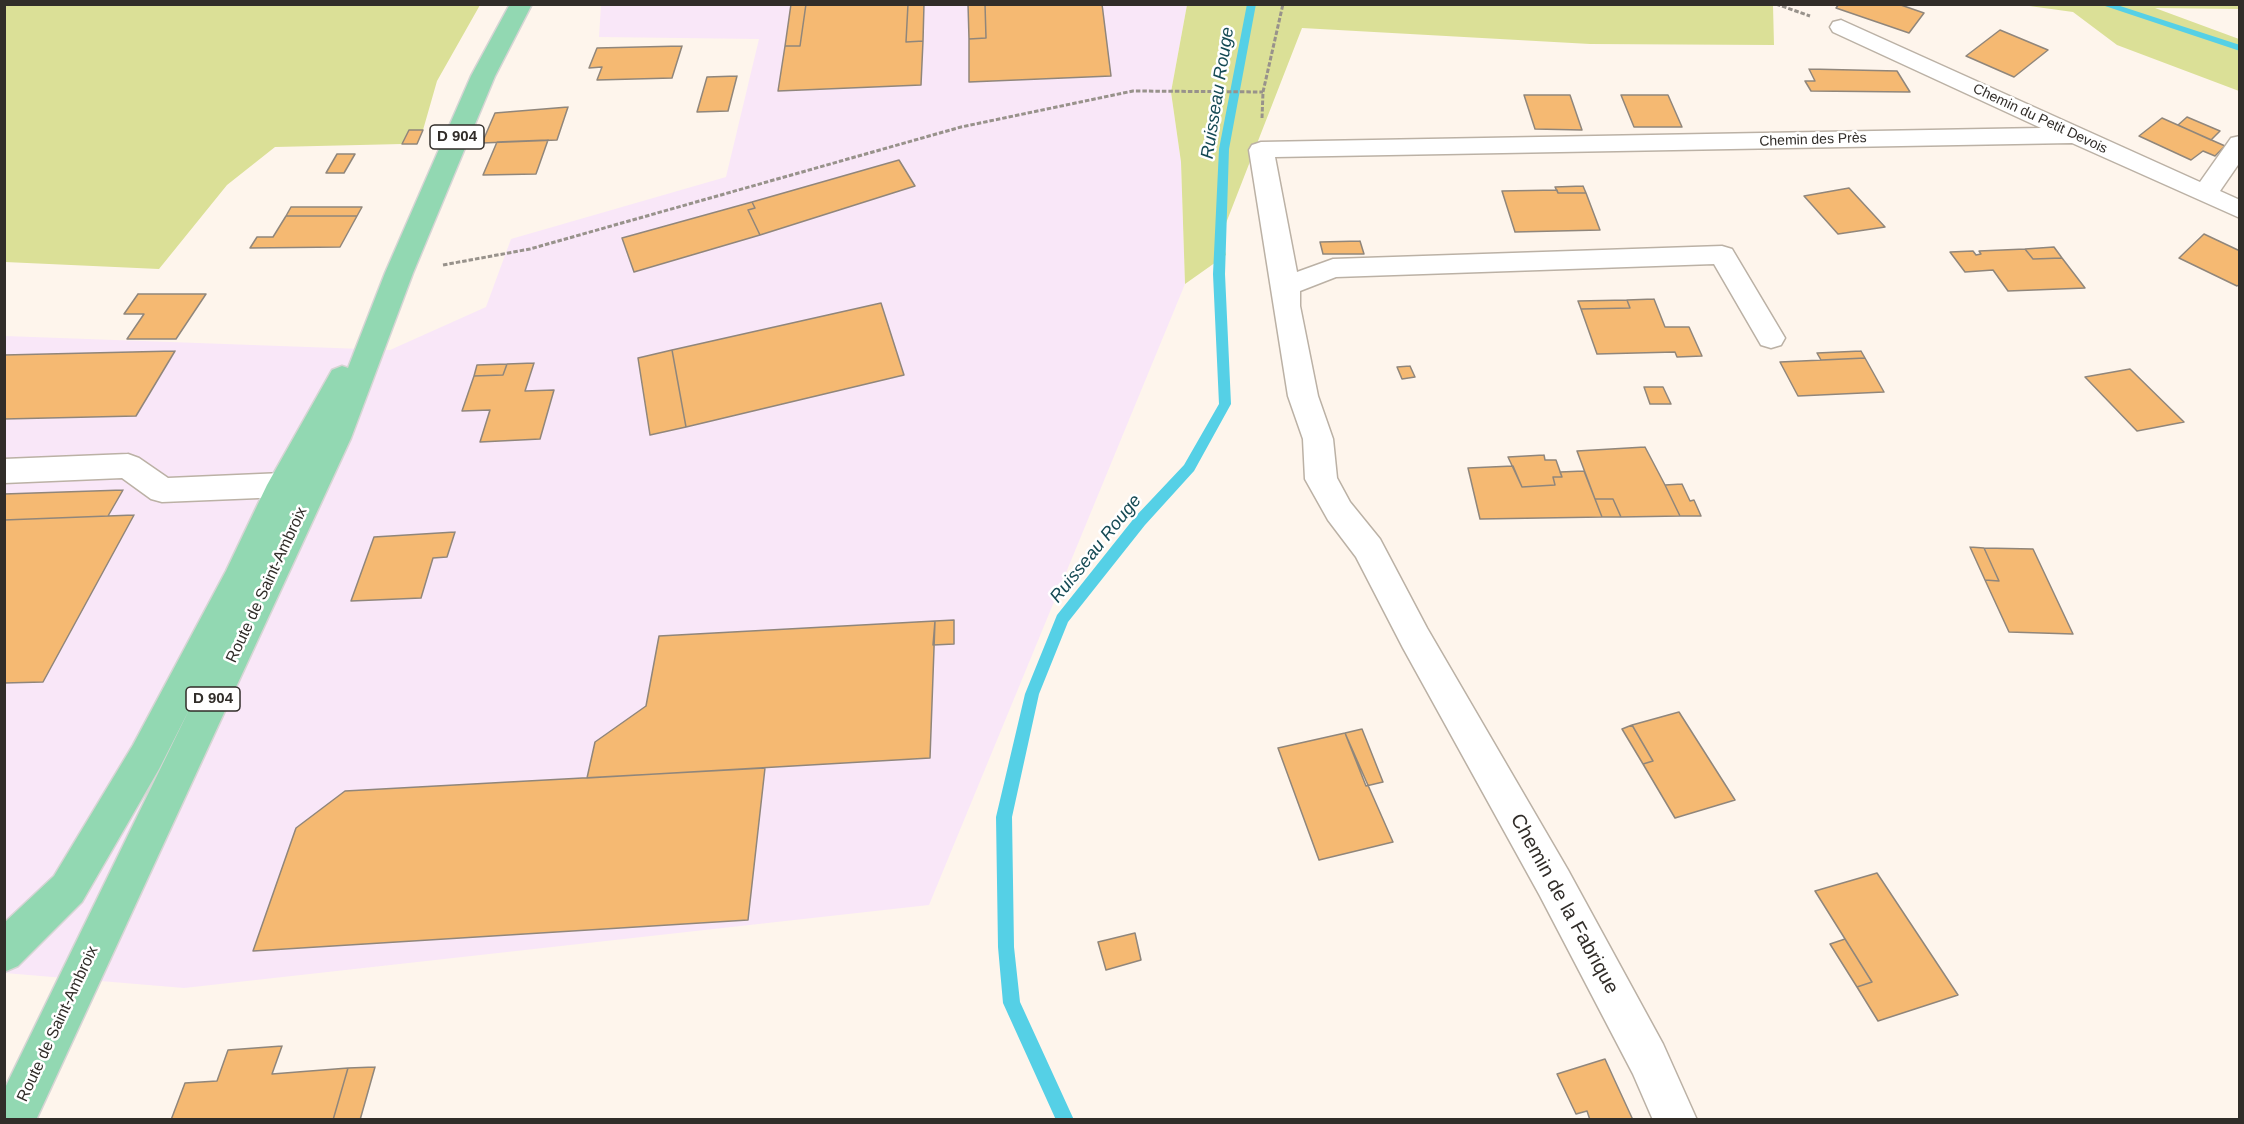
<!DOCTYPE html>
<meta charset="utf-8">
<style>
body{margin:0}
#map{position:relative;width:2244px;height:1124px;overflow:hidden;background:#fef5ec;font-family:Helvetica,sans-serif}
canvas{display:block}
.frame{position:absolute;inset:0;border:6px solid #312d29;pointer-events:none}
</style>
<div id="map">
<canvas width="2244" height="1124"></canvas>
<div class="frame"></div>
</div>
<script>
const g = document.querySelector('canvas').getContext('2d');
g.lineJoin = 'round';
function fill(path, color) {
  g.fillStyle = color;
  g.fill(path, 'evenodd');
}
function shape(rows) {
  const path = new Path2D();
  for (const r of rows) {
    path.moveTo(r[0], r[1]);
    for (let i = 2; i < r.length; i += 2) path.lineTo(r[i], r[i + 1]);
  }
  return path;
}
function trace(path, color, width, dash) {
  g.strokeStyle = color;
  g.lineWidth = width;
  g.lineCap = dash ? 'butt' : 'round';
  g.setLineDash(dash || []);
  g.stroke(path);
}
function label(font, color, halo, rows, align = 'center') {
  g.font = font + ' Helvetica,sans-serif';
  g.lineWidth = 5;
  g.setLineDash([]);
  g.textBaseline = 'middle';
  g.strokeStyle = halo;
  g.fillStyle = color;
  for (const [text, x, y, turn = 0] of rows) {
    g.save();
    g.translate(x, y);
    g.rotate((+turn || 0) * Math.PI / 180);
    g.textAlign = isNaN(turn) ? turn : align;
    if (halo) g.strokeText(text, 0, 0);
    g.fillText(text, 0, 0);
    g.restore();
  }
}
fill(shape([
 [601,5,1187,5,1171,92,1181,162,1185,284,929,905,184,988,5,973,5,336,390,350,486,307,511,239,726,177,759,39,599,37]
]), '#f9e7f8');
fill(shape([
 [5,5,480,5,437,81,423,130,409,130,402,144,275,147,227,185,159,269,5,262],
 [1187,5,1773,5,1774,45,1590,44,1302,28,1221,236,1226,255,1185,284,1181,162,1171,92],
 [2022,5,2239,5,2239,9,2155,8,2239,39,2239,91,2117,45,2073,12]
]), '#dbe097');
fill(shape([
 [1247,4,1256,4,1229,149,1225,274,1231,404,1194,471,1145,525,1068,622,1039,694,1012,817,1014,947,1020,1002,1074,1120,1056,1120,1003,1003,998,947,996,817,1025,694,1057,615,1135,517,1184,465,1219,404,1213,274,1219,149,1247,4],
 [2099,4,2114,4,2240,45,2240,51,2099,4]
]), '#55d0e6');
const building = shape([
 [791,4,806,4,800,46,785,46,791,4],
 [806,4,908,4,906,42,923,41,921,85,778,91,785,46,800,46,806,4],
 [908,4,924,4,923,41,906,42,908,4],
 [968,4,985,4,986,38,969,39,968,4],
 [985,4,1102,4,1111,76,969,82,969,39,986,38,985,4],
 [1839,4,1898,4,1924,13,1909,33,1836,8,1839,4],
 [2000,30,2048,50,2014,77,1966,56,2000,30],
 [682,46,672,78,597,80,602,67,589,68,597,48,682,46],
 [1809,69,1897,71,1910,92,1811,91,1805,81,1815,81,1809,69],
 [737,76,728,111,697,112,707,77,737,76],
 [1524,95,1570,95,1582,130,1535,129,1524,95],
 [1621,95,1668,95,1682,127,1634,127,1621,95],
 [568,107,557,140,482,143,495,113,568,107],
 [2187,117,2220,131,2211,140,2178,125,2187,117],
 [2162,118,2225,146,2215,156,2203,151,2191,160,2139,136,2162,118],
 [409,130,423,130,417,144,402,144,409,130],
 [548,140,536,174,483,175,497,142,548,140],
 [337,154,355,154,344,173,326,173,337,154],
 [899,160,915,186,760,235,748,210,755,208,752,202,899,160],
 [1583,186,1586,193,1558,193,1555,187,1583,186],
 [1849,188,1885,227,1838,234,1804,196,1849,188],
 [1557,190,1558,193,1586,193,1600,230,1515,232,1502,191,1557,190],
 [752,202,755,208,748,210,760,235,634,272,622,238,752,202],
 [291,207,362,207,357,216,286,216,291,207],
 [286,216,357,216,340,247,250,248,257,237,273,237,286,216],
 [2204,234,2240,251,2240,284,2237,286,2179,258,2204,234],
 [1360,241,1364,254,1323,254,1320,242,1360,241],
 [2054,247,2062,258,2033,259,2025,249,2054,247],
 [2025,249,2033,259,2062,258,2085,288,2008,291,1993,270,1965,272,1950,252,1973,251,1976,255,1981,254,1979,251,2025,249],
 [138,294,206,294,176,339,127,339,144,314,124,314,138,294],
 [1654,299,1665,327,1689,327,1702,356,1677,357,1675,352,1597,354,1581,309,1630,308,1627,300,1654,299],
 [1627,300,1630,308,1581,309,1578,301,1627,300],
 [881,303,904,375,686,427,672,350,881,303],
 [672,350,686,427,650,435,638,358,672,350],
 [175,351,136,416,4,419,4,355,175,351],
 [1861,351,1865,358,1821,360,1817,353,1861,351],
 [1865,358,1884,392,1798,396,1780,362,1865,358],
 [534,363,525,391,554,390,540,439,480,442,490,410,462,411,474,376,503,375,507,364,534,363],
 [507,364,503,375,474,376,477,365,507,364],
 [1410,366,1415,377,1402,379,1397,367,1410,366],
 [2130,369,2184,422,2137,431,2085,377,2130,369],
 [1644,387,1663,387,1671,404,1650,404,1644,387],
 [1645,447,1665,485,1680,516,1621,517,1613,499,1595,499,1577,451,1645,447],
 [1544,455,1545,460,1556,460,1562,477,1553,477,1555,485,1522,487,1508,457,1544,455],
 [1513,466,1522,487,1555,485,1553,477,1562,477,1560,472,1584,471,1602,517,1480,519,1468,468,1513,466],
 [1682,484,1690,501,1694,500,1701,516,1680,516,1665,485,1682,484],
 [123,490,108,516,4,520,4,494,123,490],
 [1595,499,1613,499,1621,517,1602,517,1595,499],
 [134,515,43,682,4,683,4,520,134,515],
 [455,532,447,557,433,558,421,598,351,601,374,537,455,532],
 [1970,547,1984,548,1999,581,1985,580,1970,547],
 [1984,548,2033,549,2073,634,2009,632,1985,580,1999,581,1984,548],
 [954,620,954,644,933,645,935,621,954,620],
 [935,621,930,758,587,778,595,742,646,706,659,636,935,621],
 [1679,712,1735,800,1675,818,1643,764,1653,761,1632,725,1679,712],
 [1632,725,1653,761,1643,764,1622,729,1632,725],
 [1362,729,1383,782,1366,786,1345,733,1362,729],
 [1345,733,1393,842,1319,860,1278,748,1345,733],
 [765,768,748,920,253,951,296,828,345,791,765,768],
 [1877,873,1958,995,1878,1021,1857,987,1872,982,1815,891,1877,873],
 [1135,933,1141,960,1106,970,1098,942,1135,933],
 [1845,939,1872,982,1857,987,1830,944,1845,939],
 [282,1046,272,1074,348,1068,333,1120,171,1120,185,1083,217,1081,228,1050,282,1046],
 [1605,1059,1615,1081,1633,1120,1590,1120,1587,1111,1576,1114,1557,1074,1605,1059],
 [375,1067,360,1120,333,1120,348,1068,375,1067]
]);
fill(building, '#f5b972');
trace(building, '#90867b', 1.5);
const minor = shape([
 [1841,20,2200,182,2231,138,2240,136,2240,162,2220,191,2240,200,2240,218,2072,143,1275,157,1297,272,1333,259,1722,246,1732,249,1785,338,1781,345,1771,348,1761,345,1714,264,1336,277,1300,291,1300,306,1318,396,1333,439,1337,478,1350,502,1380,539,1427,628,1568,870,1663,1044,1697,1120,1653,1120,1633,1074,1540,896,1403,648,1356,557,1328,520,1305,479,1303,439,1288,396,1249,150,1252,145,1261,142,2041,128,1833,32,1830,27,1833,22,1841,20],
 [128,454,139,458,168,478,283,473,294,476,299,485,294,494,283,497,162,502,151,499,122,478,4,483,4,459,128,454]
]);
const major = shape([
 [510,4,532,4,495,76,413,273,351,438,36,1120,4,1120,4,1090,190,708,159,769,82,902,18,966,4,972,4,923,54,876,133,745,226,571,267,485,332,370,342,366,348,368,385,273,471,76,510,4]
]);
trace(minor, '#bbb1a5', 3);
trace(major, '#d6d5d4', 3);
trace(shape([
 [1776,4,1810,16],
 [1262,118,1263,92,1283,4],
 [443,265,530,249,961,127,1133,91,1263,92]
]), '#98928b', 3, [4.5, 2]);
fill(minor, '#fff');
fill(major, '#92d8b2');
label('14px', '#312d29', '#fff', [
 ["Chemin du Petit Devois",2040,119,25],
 ["Chemin des Près",1813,140,-2]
]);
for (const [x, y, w] of [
 [457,137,54],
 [213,699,54]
]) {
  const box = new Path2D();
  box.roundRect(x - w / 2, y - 12, w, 24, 4.5);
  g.fillStyle = '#fff';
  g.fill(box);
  trace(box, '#312d29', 1.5);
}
label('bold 15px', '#312d29', null, [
 ["D 904",457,137],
 ["D 904",213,699]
]);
label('16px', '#312d29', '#fff', [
 ["Route de Saint-Ambroix",267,585,-65],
 ["Route de Saint-Ambroix",58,1024,-65]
]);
label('italic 18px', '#154a54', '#fff', [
 ["Ruisseau Rouge",1218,93,-81],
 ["Ruisseau Rouge",1096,549,-51]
]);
label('20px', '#312d29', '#fff', [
 ["Chemin de la Fabrique",1564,904,61]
]);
</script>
